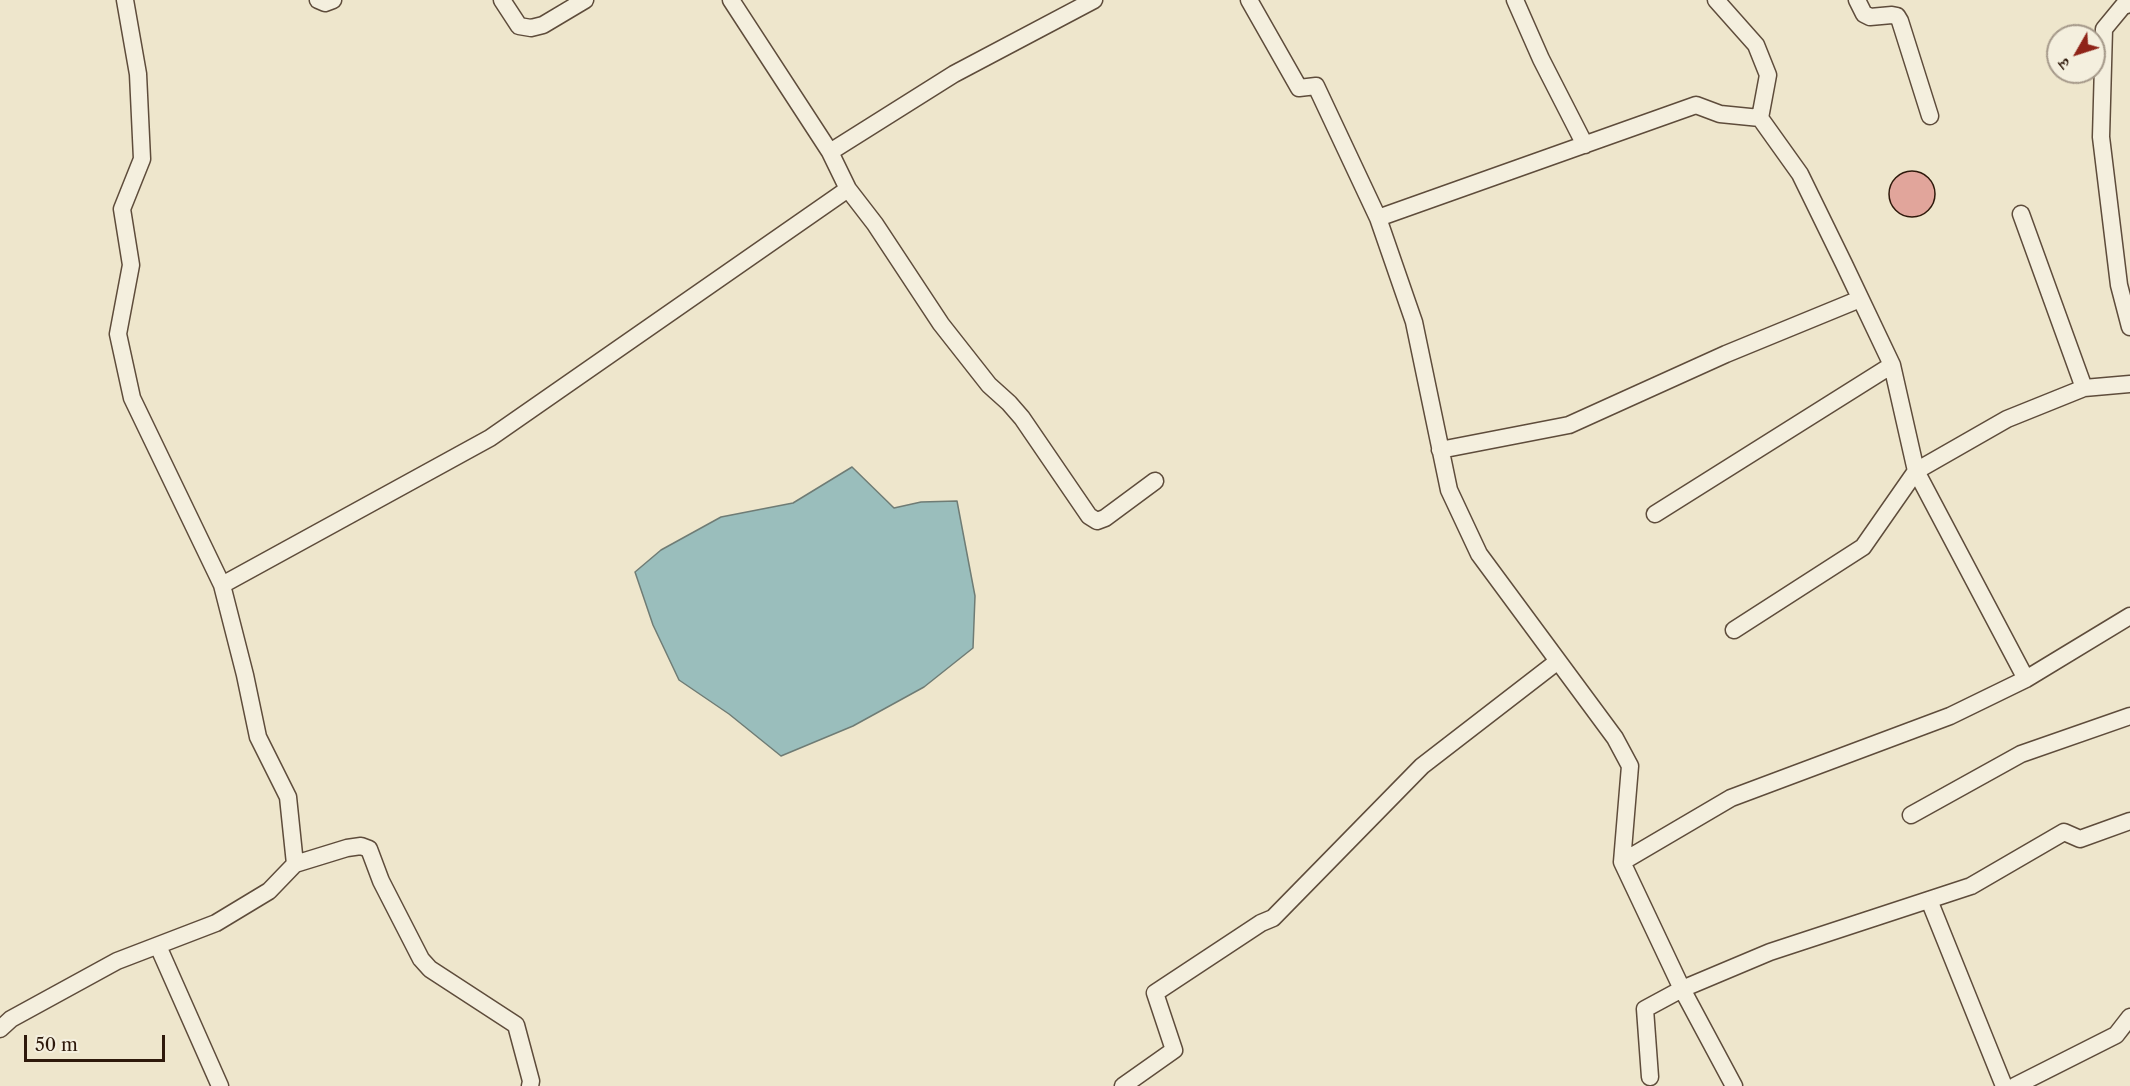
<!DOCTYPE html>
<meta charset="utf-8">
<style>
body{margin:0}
#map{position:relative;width:2130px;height:1086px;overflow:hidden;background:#eee6cc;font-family:"Libre Caslon Text","Noto Serif Devanagari",serif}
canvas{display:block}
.north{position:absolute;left:2046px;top:24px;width:60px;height:60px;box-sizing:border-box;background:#f4efde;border:2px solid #a5998a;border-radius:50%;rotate:231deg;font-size:16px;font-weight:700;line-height:24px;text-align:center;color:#2e190b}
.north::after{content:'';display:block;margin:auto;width:21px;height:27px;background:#8f2418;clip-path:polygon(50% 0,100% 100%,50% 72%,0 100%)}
.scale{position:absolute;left:24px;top:1035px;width:141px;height:27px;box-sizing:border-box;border:3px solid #2e190b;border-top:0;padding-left:8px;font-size:18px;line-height:21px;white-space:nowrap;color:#2e190b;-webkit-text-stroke:4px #f4efde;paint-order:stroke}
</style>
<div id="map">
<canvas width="2130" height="1086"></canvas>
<div class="north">उ</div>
<div class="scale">50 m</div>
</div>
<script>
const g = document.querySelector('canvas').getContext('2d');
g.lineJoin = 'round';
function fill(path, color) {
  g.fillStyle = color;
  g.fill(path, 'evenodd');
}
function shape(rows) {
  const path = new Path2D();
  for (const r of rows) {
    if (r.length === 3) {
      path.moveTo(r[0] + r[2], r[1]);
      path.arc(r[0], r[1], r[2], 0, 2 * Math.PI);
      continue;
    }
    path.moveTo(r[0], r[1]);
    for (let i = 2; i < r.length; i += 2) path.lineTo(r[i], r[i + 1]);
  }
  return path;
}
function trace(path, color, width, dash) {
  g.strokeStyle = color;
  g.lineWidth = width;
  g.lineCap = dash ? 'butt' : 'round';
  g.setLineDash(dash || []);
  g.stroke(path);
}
const water = shape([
 [852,467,894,508,921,502,957,501,975,596,973,648,924,687,853,726,781,756,729,714,679,680,653,625,635,572,661,550,721,517,793,503,852,467]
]);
fill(water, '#9abebc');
trace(water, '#6f7c75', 1.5);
const building = shape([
 [1912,194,23]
]);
fill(building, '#e1a59b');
trace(building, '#2e190b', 1.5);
const minor = shape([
 [125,0,138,74,142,159,122,209,131,265,118,334,132,398,222,585,245,675,258,737,288,797,295,864,347,848,361,846,369,849,381,881,421,959,430,969,516,1025,531,1081,530,1086],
 [318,0,325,3,333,0],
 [502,0,519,26,531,28,543,25,585,0],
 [731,0,830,152],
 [1249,0,1299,88,1316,86,1378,218,1414,322,1449,490,1479,554,1615,738,1630,766,1622,862,1682,989,1734,1086],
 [1515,0,1541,59,1585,145],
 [1716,0,1756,45,1768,75,1760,118],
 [1857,0,1864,14,1870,17,1892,15,1897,16,1900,21,1930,116],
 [2130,4,2123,6,2104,29,2101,137,2119,285,2130,327],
 [848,189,875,224,941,324,989,385,1009,403,1022,418,1089,516,1097,521,1105,518,1155,481],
 [2021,214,2084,388],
 [1378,218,1696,105,1720,114,1760,118,1800,174,1844,264,1892,365,1916,471,2026,679],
 [1440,450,1569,425,1726,354,1860,299],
 [1655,514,1892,365],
 [222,585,490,438,848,189,830,152,954,74,1094,0],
 [1734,630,1863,547,1916,471,2007,419,2084,388,2130,384],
 [1911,815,2021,754,2130,716],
 [1622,862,1731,798,1950,716,2026,679,2130,616],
 [1929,900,2004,1086],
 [158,946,220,1086],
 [0,1029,11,1019,117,961,216,923,269,891,295,864],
 [1650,1077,1645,1009,1682,989,1770,952,1971,886,2064,832,2080,839,2130,821],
 [1123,1086,1174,1050,1155,993,1261,923,1273,918,1422,766,1558,661],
 [2015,1086,2116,1035,2130,1017]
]);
trace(minor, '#5e4c3b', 19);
trace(minor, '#f4efde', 16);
</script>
